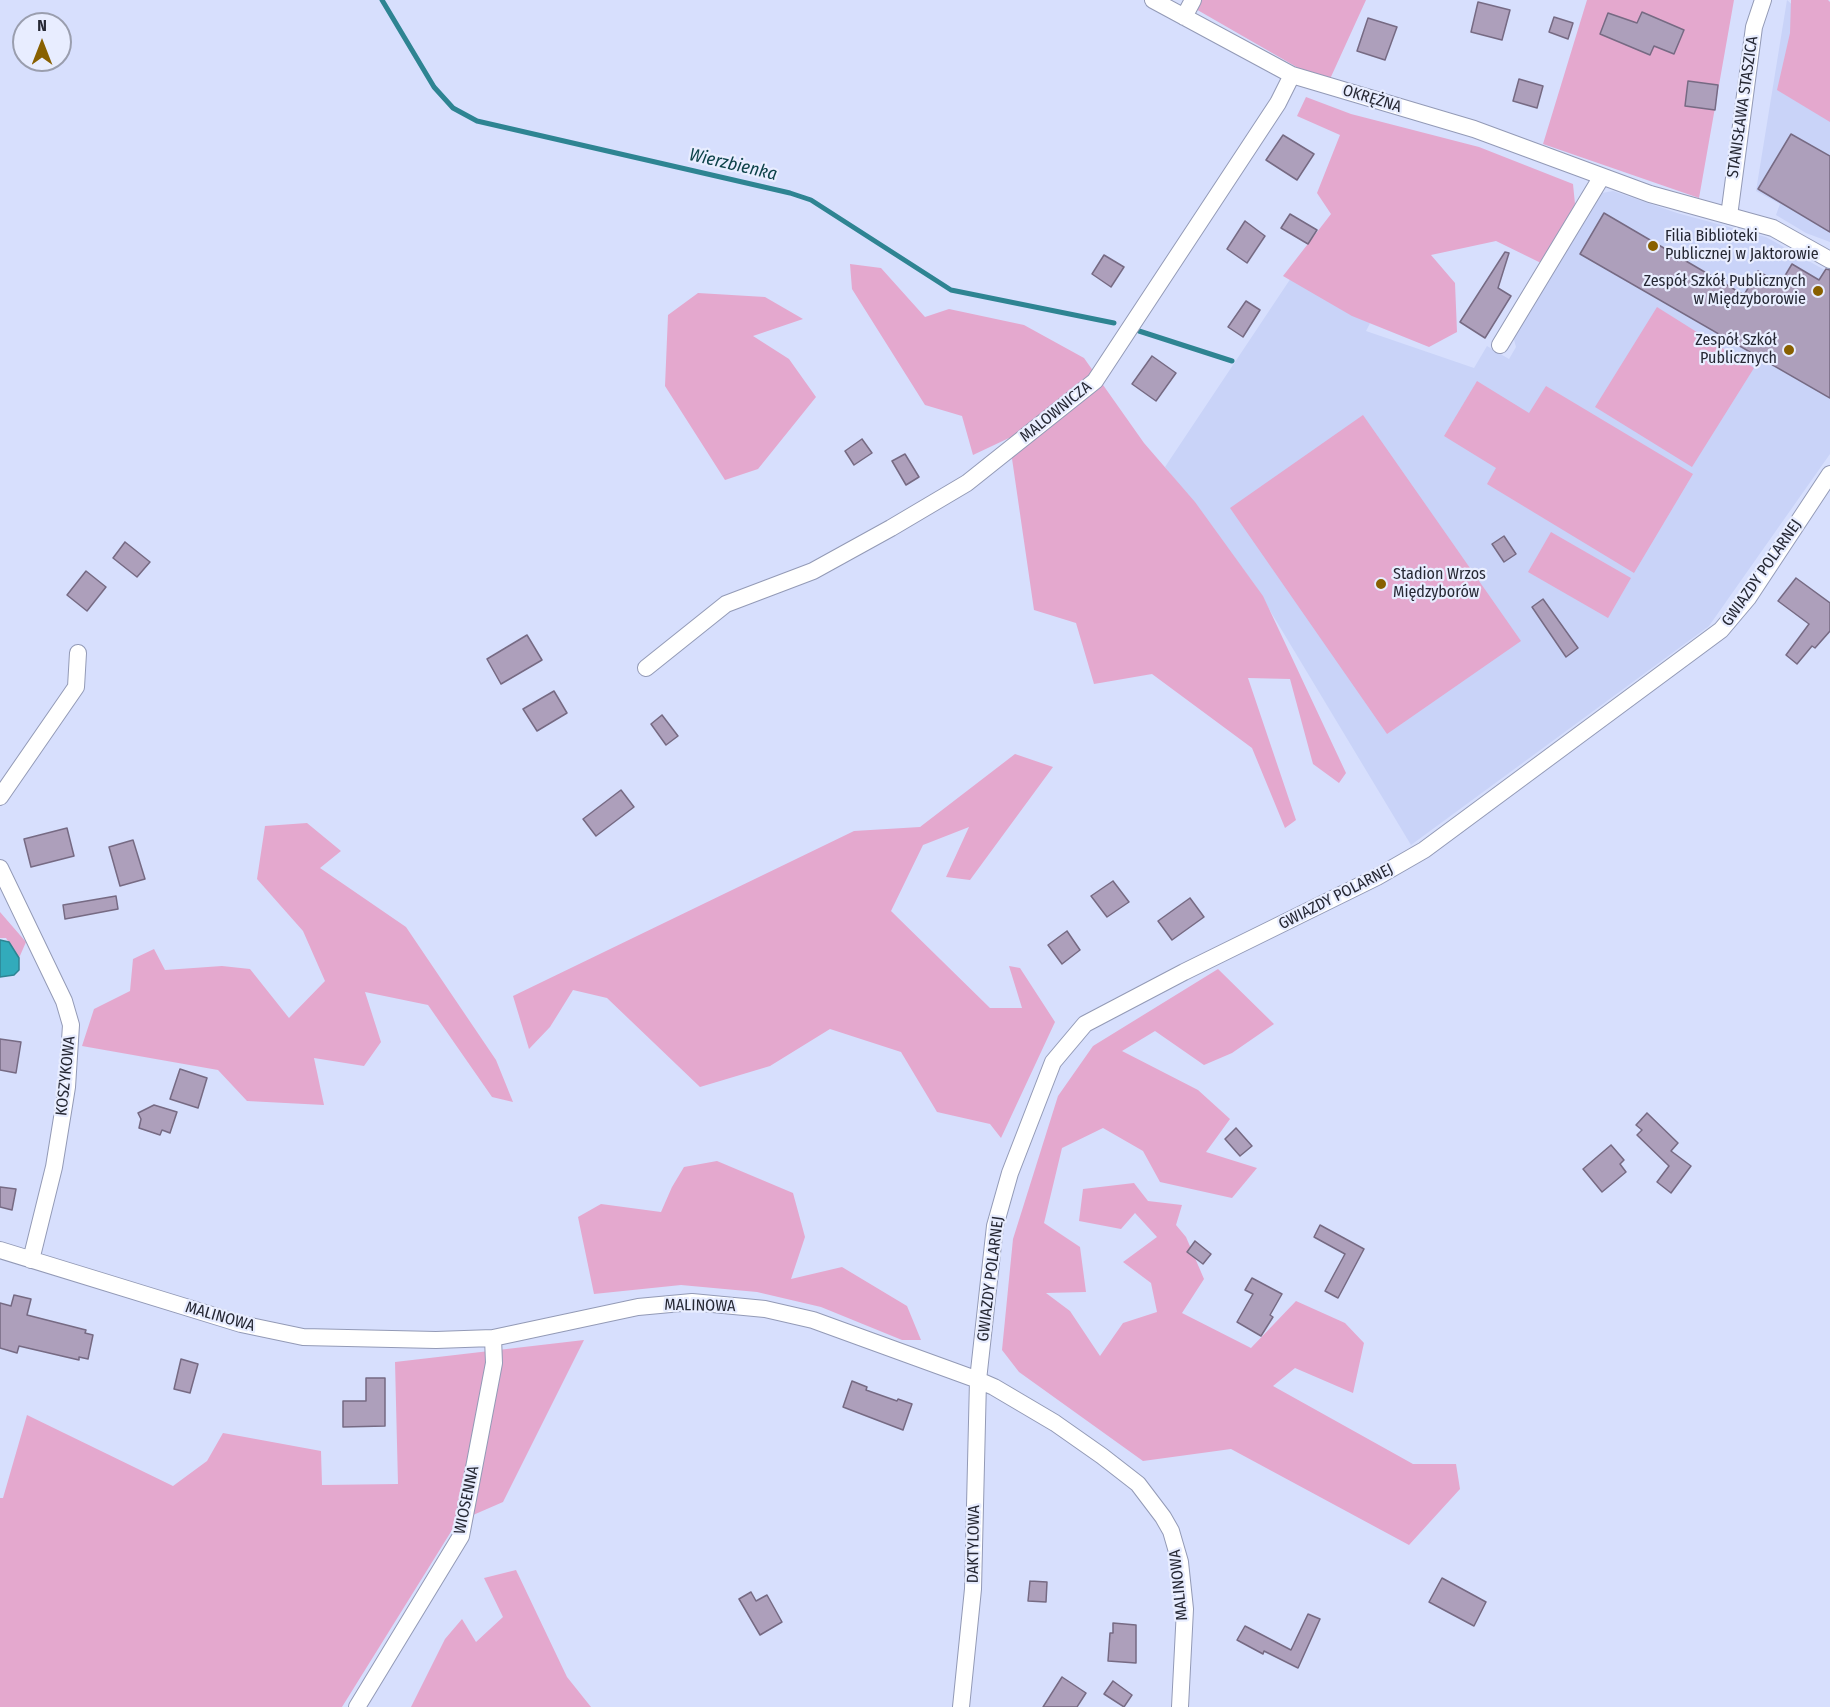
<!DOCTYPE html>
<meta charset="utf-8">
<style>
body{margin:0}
#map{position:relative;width:1830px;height:1707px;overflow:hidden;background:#d7dffd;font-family:"Fira Sans Condensed",sans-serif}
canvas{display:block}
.north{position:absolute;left:12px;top:12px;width:60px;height:60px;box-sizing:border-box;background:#e8edff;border:2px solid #9a9eae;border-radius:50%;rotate:0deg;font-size:16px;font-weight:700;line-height:24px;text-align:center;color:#262834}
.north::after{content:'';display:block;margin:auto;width:21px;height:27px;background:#886000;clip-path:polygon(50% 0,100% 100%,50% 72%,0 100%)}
</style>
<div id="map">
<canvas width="1830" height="1707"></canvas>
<div class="north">N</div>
</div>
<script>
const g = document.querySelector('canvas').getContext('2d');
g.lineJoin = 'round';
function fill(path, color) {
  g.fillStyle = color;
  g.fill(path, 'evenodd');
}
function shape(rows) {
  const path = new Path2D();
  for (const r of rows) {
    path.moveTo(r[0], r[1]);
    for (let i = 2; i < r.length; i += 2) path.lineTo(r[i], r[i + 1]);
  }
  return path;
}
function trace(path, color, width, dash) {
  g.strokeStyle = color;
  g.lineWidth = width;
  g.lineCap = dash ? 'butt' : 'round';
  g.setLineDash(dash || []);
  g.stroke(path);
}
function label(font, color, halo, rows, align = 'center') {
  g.font = font + ' "Fira Sans Condensed",sans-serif';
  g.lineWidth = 4.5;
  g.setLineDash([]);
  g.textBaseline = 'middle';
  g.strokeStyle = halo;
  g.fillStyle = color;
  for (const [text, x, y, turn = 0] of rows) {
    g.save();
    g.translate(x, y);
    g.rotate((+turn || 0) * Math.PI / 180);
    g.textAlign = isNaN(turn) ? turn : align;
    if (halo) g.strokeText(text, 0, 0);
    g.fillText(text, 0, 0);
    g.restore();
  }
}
fill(shape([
 [1787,0,1830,39,1830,242,1806,233,1776,215,1780,204,1756,191],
 [1613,191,1677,213,1766,237,1830,273,1830,454,1709,626,1411,845,1254,584,1165,467,1291,278,1378,308,1366,331,1474,368,1487,346,1509,359,1516,347,1513,336,1602,193]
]), '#c9d3f8');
fill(shape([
 [1198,0,1366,0,1330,79,1300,69,1194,8],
 [1587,0,1734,0,1699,198,1543,144],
 [1791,0,1828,0,1830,2,1830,122,1777,90,1790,33],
 [1306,97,1351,114,1479,147,1573,184,1575,204,1541,263,1496,241,1431,255,1455,283,1457,332,1429,347,1352,316,1283,276,1331,214,1317,193,1340,135,1297,116],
 [850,264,881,268,925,317,949,309,1024,325,1084,358,1144,443,1195,502,1263,596,1346,773,1339,783,1313,764,1290,679,1248,678,1296,820,1285,828,1252,748,1152,674,1094,684,1076,623,1034,610,1009,438,973,455,962,416,925,405,852,289],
 [698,293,765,297,803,319,753,336,789,359,816,397,758,469,725,480,665,386,668,315],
 [1657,307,1754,368,1692,467,1595,407],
 [1477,381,1529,413,1546,386,1693,474,1634,573,1487,484,1496,468,1444,436],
 [1363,415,1521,641,1387,734,1230,508],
 [1551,532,1631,578,1608,618,1528,572],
 [1015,754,1053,767,970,880,946,877,969,827,923,845,891,911,990,1008,1022,1008,1009,966,1020,968,1055,1022,1001,1138,990,1124,937,1112,901,1052,830,1029,770,1066,700,1087,607,998,573,990,550,1027,529,1049,513,996,854,831,920,827],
 [307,823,341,851,320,868,406,927,496,1060,513,1102,492,1097,428,1005,365,992,381,1042,364,1066,314,1058,324,1105,247,1101,218,1070,82,1046,94,1009,130,991,133,959,154,949,165,970,222,966,250,969,289,1018,325,981,303,931,257,879,265,826],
 [0,912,26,942,19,958,6,938,0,938],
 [1218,969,1274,1024,1232,1053,1204,1065,1155,1031,1122,1051,1198,1090,1230,1119,1206,1152,1257,1168,1232,1198,1160,1182,1143,1151,1103,1128,1062,1148,1044,1223,1080,1247,1086,1292,1046,1293,1070,1311,1100,1356,1123,1323,1157,1312,1151,1283,1123,1262,1157,1237,1135,1213,1121,1229,1079,1221,1083,1189,1134,1183,1148,1201,1182,1205,1176,1225,1186,1237,1204,1279,1182,1313,1251,1348,1296,1301,1345,1323,1364,1343,1353,1393,1295,1368,1273,1386,1413,1464,1456,1464,1460,1489,1409,1545,1231,1449,1143,1461,1019,1372,1002,1350,1013,1239,1058,1096,1093,1046],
 [717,1161,793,1193,805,1237,791,1279,842,1267,907,1306,921,1340,902,1340,821,1307,757,1292,681,1285,594,1294,578,1217,601,1204,661,1212,672,1187,684,1167],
 [584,1340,503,1502,457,1522,342,1707,0,1707,0,1498,3,1498,27,1415,173,1486,207,1461,223,1433,321,1451,322,1485,398,1484,395,1362],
 [516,1570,567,1677,591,1707,411,1707,445,1639,462,1619,476,1642,503,1617,484,1578]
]), '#e4a8ce');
const water = shape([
 [0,940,9,942,19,958,19,970,14,975,0,977,0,940]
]);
fill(water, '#32abbb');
trace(water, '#2e8492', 1.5);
trace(shape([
 [382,0,434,87,453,108,477,121,790,193,811,200,951,290,1114,323],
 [1139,331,1232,361]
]), '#2e8492', 5);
const building = shape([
 [1478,2,1510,10,1502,40,1471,32,1478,2],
 [1642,12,1684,30,1674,54,1654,46,1650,55,1600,34,1608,13,1637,23,1642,12],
 [1554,17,1573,23,1568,39,1549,32,1554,17],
 [1368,18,1397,27,1385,60,1357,51,1368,18],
 [1519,79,1543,86,1537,108,1513,101,1519,79],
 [1688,81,1718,85,1715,110,1685,106,1688,81],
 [1791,134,1830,156,1830,232,1758,189,1791,134],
 [1283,135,1314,154,1297,180,1266,160,1283,135],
 [1604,213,1744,295,1758,271,1780,284,1792,264,1819,280,1826,269,1830,270,1830,398,1580,254,1604,213],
 [1290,214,1317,230,1308,244,1281,228,1290,214],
 [1245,221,1265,236,1247,263,1227,249,1245,221],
 [1505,252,1509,253,1498,288,1511,296,1485,338,1460,322,1505,252],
 [1104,255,1124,267,1111,287,1092,274,1104,255],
 [1246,301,1260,310,1243,337,1228,327,1246,301],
 [1152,356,1176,373,1156,401,1132,384,1152,356],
 [862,439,872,453,854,465,845,451,862,439],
 [905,454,919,477,906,485,892,461,905,454],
 [1504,536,1516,554,1504,562,1492,544,1504,536],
 [125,542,150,562,137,577,113,558,125,542],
 [86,571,106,587,87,611,67,595,86,571],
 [1796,578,1830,603,1830,631,1815,648,1812,646,1797,664,1786,655,1809,624,1778,601,1796,578],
 [1543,599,1578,648,1566,657,1532,607,1543,599],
 [527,635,542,660,501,684,487,659,527,635],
 [554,691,567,713,537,731,523,709,554,691],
 [662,715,678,736,666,745,651,724,662,715],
 [621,790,634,807,596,836,583,819,621,790],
 [67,828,74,856,31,867,24,839,67,828],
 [133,840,145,879,120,886,109,847,133,840],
 [1113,881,1129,902,1107,917,1091,896,1113,881],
 [116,896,118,909,65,919,63,905,116,896],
 [1190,898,1204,917,1172,940,1158,921,1190,898],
 [1067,931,1080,950,1062,964,1048,945,1067,931],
 [0,1039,21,1042,16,1073,0,1070,0,1039],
 [180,1069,207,1078,198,1108,170,1099,180,1069],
 [154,1105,177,1112,170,1133,162,1130,160,1135,139,1128,141,1119,138,1113,154,1105],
 [1647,1113,1678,1143,1671,1151,1691,1166,1671,1193,1657,1182,1669,1166,1637,1135,1642,1130,1636,1125,1647,1113],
 [1236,1128,1252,1146,1240,1156,1225,1139,1236,1128],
 [1611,1145,1624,1160,1620,1164,1626,1172,1602,1192,1583,1169,1611,1145],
 [0,1187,16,1189,12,1210,0,1207,0,1187],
 [1320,1225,1364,1249,1338,1298,1325,1291,1345,1254,1314,1237,1320,1225],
 [1195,1241,1211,1254,1203,1264,1187,1252,1195,1241],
 [1252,1278,1282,1294,1270,1315,1273,1317,1261,1336,1237,1322,1253,1294,1245,1290,1252,1278],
 [14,1295,31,1299,27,1315,86,1330,85,1333,93,1335,88,1359,79,1357,79,1360,19,1346,17,1353,0,1348,0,1303,11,1306,14,1295],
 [181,1359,198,1364,190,1393,174,1389,181,1359],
 [366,1378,385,1378,385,1426,343,1427,343,1401,366,1401,366,1378],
 [852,1381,867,1387,866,1390,897,1401,898,1399,912,1404,903,1430,843,1407,852,1381],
 [1442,1578,1486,1602,1474,1626,1429,1602,1442,1578],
 [1030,1581,1047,1582,1046,1602,1028,1601,1030,1581],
 [751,1592,756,1601,767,1595,782,1622,760,1635,739,1599,751,1592],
 [1308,1614,1320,1619,1298,1668,1264,1651,1263,1654,1237,1640,1245,1626,1291,1650,1308,1614],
 [1113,1623,1136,1625,1136,1663,1108,1661,1110,1633,1113,1633,1113,1623],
 [1062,1677,1086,1693,1077,1707,1043,1707,1062,1677],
 [1113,1681,1132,1695,1124,1707,1104,1694,1113,1681]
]);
fill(building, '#ad9fbb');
trace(building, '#766a83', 1.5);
const minor = shape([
 [1153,0,1292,75,1474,129,1650,194,1773,228,1830,260],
 [1184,17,1193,0],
 [1729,216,1754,27,1763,0],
 [1500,345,1601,178],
 [646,668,726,604,813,571,891,528,967,483,1095,381,1278,103,1292,75],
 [0,797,76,687,78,653],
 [0,868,64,1001,71,1025,67,1087,54,1167,31,1260],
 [0,1250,241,1324,303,1337,436,1340,493,1338,638,1307,692,1302,765,1309,813,1320,978,1380,994,1387,1055,1423,1102,1456,1138,1484,1163,1517,1171,1531,1180,1562,1185,1609,1180,1707],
 [357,1707,461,1536,494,1363,493,1338],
 [961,1707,973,1589,978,1380,995,1226,1010,1173,1053,1062,1085,1024,1184,972,1377,877,1424,850,1721,630,1748,598,1830,474]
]);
trace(minor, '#939ab6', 18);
trace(minor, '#fff', 16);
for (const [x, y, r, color] of [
 [1653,246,6,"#886000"],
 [1818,291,6,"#886000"],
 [1789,350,6,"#886000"],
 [1381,584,6,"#886000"]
]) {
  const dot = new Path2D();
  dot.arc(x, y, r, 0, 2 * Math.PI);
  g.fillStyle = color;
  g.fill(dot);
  trace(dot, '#e8edff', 2);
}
label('16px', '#262834', '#e8edff', [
 ["OKRĘŻNA",1372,99,17],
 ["STANISŁAWA STASZICA",1743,107,-82],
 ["MALOWNICZA",1056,412,-39],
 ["GWIAZDY POLARNEJ",1762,573,-55],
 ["GWIAZDY POLARNEJ",1336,897,-27],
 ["KOSZYKOWA",66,1076,-84],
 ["GWIAZDY POLARNEJ",991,1279,-83],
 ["MALINOWA",700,1306,1],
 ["MALINOWA",220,1317,16],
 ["WIOSENNA",467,1500,-78],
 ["DAKTYLOWA",974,1544,-89],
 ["MALINOWA",1179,1585,-96]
]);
label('16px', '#262834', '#e8edff', [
 ["Filia Biblioteki",1665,237],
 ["Publicznej w Jaktorowie",1665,255],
 ["Zespół Szkół Publicznych",1806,282,"right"],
 ["w Międzyborowie",1806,300,"right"],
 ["Zespół Szkół",1777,341,"right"],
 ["Publicznych",1777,359,"right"],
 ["Stadion Wrzos",1393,575],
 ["Międzyborów",1393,593]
], 'left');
label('italic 18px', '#0d4249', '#e8edff', [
 ["Wierzbienka",733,165,13]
]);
</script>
